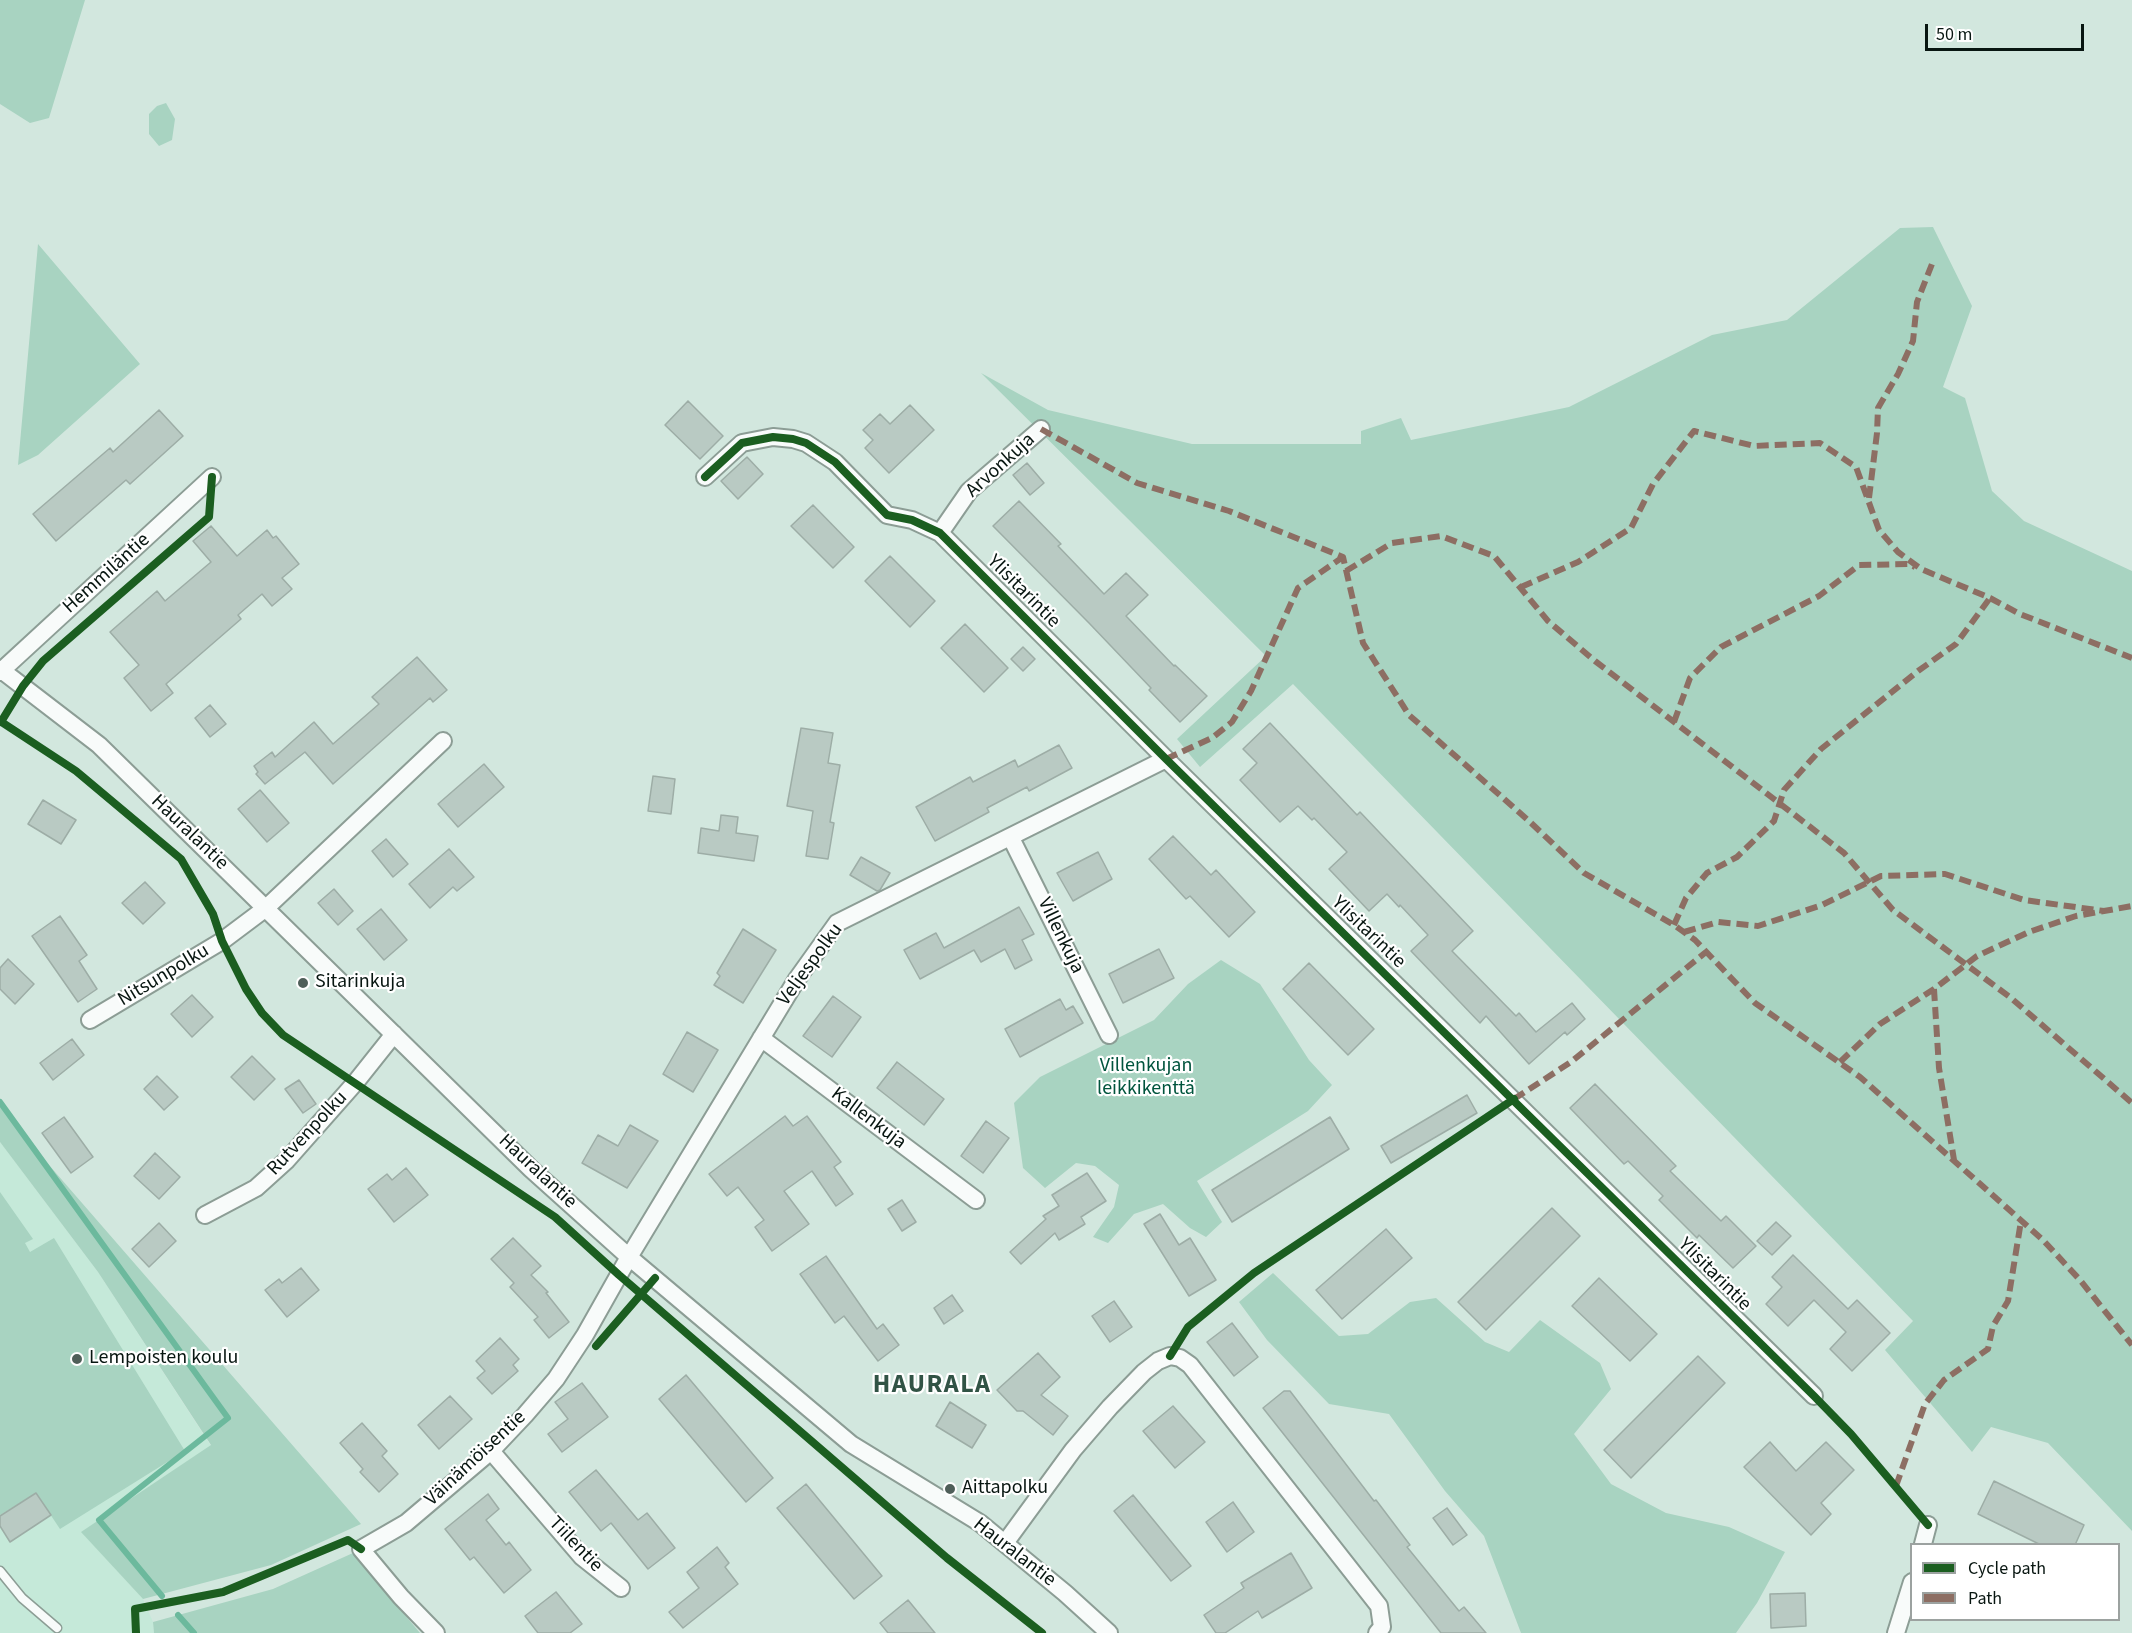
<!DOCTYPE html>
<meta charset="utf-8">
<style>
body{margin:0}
#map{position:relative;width:2132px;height:1633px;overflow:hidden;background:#d2e7de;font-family:"Source Sans 3",sans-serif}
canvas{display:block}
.legend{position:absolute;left:1910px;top:1543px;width:210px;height:78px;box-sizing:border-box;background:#fff;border:2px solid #9ca2a0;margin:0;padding:8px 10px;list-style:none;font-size:18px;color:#081611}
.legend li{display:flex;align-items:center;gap:12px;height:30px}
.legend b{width:30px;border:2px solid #9ca2a0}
.scale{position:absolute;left:1925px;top:24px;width:159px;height:27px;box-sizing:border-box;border:3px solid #081611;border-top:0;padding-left:8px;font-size:18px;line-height:21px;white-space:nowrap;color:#081611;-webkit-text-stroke:4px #fff;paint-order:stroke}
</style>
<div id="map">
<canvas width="2132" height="1633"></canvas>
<ul class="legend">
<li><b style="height:8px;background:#1b5e20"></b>Cycle path</li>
<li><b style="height:8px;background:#8d6e63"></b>Path</li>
</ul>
<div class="scale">50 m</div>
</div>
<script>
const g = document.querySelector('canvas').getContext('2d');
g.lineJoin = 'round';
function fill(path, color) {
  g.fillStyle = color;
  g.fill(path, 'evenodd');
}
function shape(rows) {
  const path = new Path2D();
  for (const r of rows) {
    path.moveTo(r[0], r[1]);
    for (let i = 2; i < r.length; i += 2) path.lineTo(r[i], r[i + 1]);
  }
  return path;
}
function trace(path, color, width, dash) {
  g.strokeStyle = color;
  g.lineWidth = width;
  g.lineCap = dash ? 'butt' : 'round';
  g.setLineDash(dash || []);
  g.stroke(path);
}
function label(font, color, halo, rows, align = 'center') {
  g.font = font + ' "Source Sans 3",sans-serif';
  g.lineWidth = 4.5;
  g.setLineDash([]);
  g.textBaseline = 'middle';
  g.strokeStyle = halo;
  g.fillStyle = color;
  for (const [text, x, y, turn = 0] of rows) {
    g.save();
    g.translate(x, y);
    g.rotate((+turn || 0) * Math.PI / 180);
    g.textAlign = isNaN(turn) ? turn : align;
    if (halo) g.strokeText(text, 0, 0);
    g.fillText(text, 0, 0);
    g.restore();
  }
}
fill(shape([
 [0,1142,98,1272,211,1446,82,1532,143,1599,153,1622,154,1633,0,1633]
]), '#c5e9d9');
fill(shape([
 [0,0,85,0,49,118,30,123,0,104],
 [166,103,175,119,172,140,159,146,149,134,149,114,157,106],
 [1933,227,1972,306,1943,387,1965,398,1992,491,2024,521,2132,571,2132,1531,2048,1443,1991,1427,1972,1452,1885,1350,1913,1321,1293,684,1200,767,1177,739,1266,656,981,373,1048,410,1192,444,1361,444,1361,431,1401,418,1411,440,1569,407,1712,335,1787,320,1900,228],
 [38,244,140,364,38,455,18,465],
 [1221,960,1260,984,1309,1060,1332,1085,1308,1111,1197,1181,1222,1222,1206,1237,1190,1228,1163,1204,1134,1214,1108,1243,1093,1237,1114,1207,1119,1185,1095,1166,1076,1163,1045,1188,1023,1168,1014,1103,1040,1077,1154,1020,1188,984],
 [0,1102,29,1142,361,1524,271,1565,143,1599,81,1532,211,1445,98,1272,0,1142],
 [0,1192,33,1239,25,1243,30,1252,54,1238,185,1451,60,1529,36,1493,0,1515],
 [1273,1273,1339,1336,1368,1334,1410,1302,1436,1298,1485,1342,1509,1352,1540,1320,1600,1363,1611,1389,1574,1434,1611,1484,1666,1513,1729,1527,1785,1552,1757,1603,1736,1633,1521,1633,1484,1536,1445,1491,1389,1414,1329,1404,1267,1340,1239,1302],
 [353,1553,420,1633,154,1633,153,1622,273,1589]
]), '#a8d3c1');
trace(shape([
 [0,1102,228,1418,99,1520,162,1596],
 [178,1615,194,1633]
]), '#6cb99d', 6);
const building = shape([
 [688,401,723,436,700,459,665,425,688,401],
 [910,405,934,430,889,473,865,448,873,440,863,430,880,414,890,424,910,405],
 [159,410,183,436,130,484,126,480,56,541,33,514,110,448,113,452,159,410],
 [747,457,763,474,738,499,721,481,747,457],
 [1027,463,1044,483,1030,495,1013,475,1027,463],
 [1019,501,1061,544,1058,546,1104,594,1126,573,1148,595,1126,616,1174,666,1175,665,1207,696,1180,722,1149,690,1151,688,1089,623,993,526,1019,501],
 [813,505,854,547,833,568,791,526,813,505],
 [211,526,237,556,267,530,273,538,276,536,299,564,282,578,292,589,272,606,262,594,238,615,241,619,166,684,173,693,151,711,124,678,139,665,110,632,157,591,165,601,211,562,193,541,211,526],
 [890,556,935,601,910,627,865,581,890,556],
 [965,624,1008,668,984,692,941,648,965,624],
 [1023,647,1035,659,1023,671,1011,659,1023,647],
 [417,657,447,690,433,702,430,698,333,784,305,752,265,784,256,774,258,772,254,766,272,752,275,757,314,722,333,744,379,704,372,697,417,657],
 [210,705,226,724,210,737,195,718,210,705],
 [1270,723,1357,815,1360,812,1473,931,1452,951,1516,1016,1519,1013,1536,1032,1572,1003,1585,1019,1567,1035,1565,1032,1529,1064,1486,1016,1480,1023,1411,951,1428,935,1400,905,1399,907,1387,894,1369,911,1329,869,1347,852,1314,818,1312,820,1298,806,1280,822,1240,780,1257,763,1243,749,1270,723],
 [801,728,833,733,828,763,840,765,830,822,834,823,828,859,806,856,813,811,787,806,801,728],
 [1059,745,1072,768,1029,791,1027,787,987,808,989,812,935,841,916,807,970,777,973,782,1015,760,1018,767,1059,745],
 [484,764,504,787,458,827,438,804,484,764],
 [653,776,675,779,671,814,648,811,653,776],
 [260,790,289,823,267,842,238,809,260,790],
 [43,800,76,820,61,844,28,824,43,800],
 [721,815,738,817,736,833,758,836,754,861,698,853,701,828,719,831,721,815],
 [1173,836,1211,875,1216,870,1255,912,1229,937,1190,896,1186,899,1149,859,1173,836],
 [386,839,408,864,393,877,372,851,386,839],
 [449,849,474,877,457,891,453,887,430,908,409,884,449,849],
 [1098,852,1112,879,1073,901,1057,873,1098,852],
 [861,857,890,873,880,890,877,891,850,875,861,857],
 [145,882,165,903,143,924,122,903,145,882],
 [334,889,353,911,338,925,318,903,334,889],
 [1019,907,1034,934,1022,940,1032,960,1015,969,1005,949,981,962,974,950,920,979,904,950,936,933,944,948,1019,907],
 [381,909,407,940,384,960,357,929,381,909],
 [60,916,87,955,79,961,97,989,78,1002,32,936,60,916],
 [743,929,776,950,743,1003,714,985,720,976,717,973,743,929],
 [1159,949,1174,978,1123,1003,1109,974,1159,949],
 [8,959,34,984,15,1004,0,989,0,968,8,959],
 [1309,963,1374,1029,1348,1055,1283,989,1309,963],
 [192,995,213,1017,192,1037,171,1014,192,995],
 [833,996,861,1017,832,1057,803,1036,833,996],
 [1060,999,1066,1010,1073,1006,1083,1023,1020,1057,1005,1029,1060,999],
 [687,1032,718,1050,693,1092,663,1074,687,1032],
 [72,1039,84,1055,53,1080,40,1063,72,1039],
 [252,1056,275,1079,254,1100,231,1077,252,1056],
 [897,1062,944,1099,924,1125,877,1088,897,1062],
 [157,1076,178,1097,164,1110,144,1089,157,1076],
 [299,1080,316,1104,303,1113,285,1089,299,1080],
 [1595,1084,1676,1166,1670,1171,1721,1221,1726,1216,1756,1246,1733,1268,1699,1235,1697,1238,1659,1200,1663,1196,1628,1161,1624,1164,1570,1108,1595,1084],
 [1467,1095,1477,1113,1391,1163,1381,1146,1467,1095],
 [785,1116,793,1126,807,1116,841,1162,834,1167,853,1194,836,1206,812,1171,784,1191,809,1224,772,1251,755,1227,764,1220,738,1187,727,1196,709,1174,785,1116],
 [64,1117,93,1157,71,1173,42,1133,64,1117],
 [1330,1117,1349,1149,1232,1222,1212,1190,1330,1117],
 [986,1121,1009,1138,983,1173,961,1156,986,1121],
 [630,1125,658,1141,627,1188,582,1163,598,1135,618,1146,630,1125],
 [155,1153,180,1177,159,1199,134,1176,155,1153],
 [406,1168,428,1195,394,1222,368,1189,387,1174,392,1180,406,1168],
 [1087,1173,1106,1201,1081,1217,1085,1224,1059,1240,1055,1233,1021,1264,1010,1252,1046,1219,1043,1216,1059,1206,1052,1195,1087,1173],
 [902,1200,916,1222,902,1231,888,1209,902,1200],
 [1552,1208,1580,1236,1486,1330,1458,1302,1552,1208],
 [1160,1214,1179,1245,1190,1238,1216,1280,1189,1296,1144,1224,1160,1214],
 [1776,1222,1791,1236,1772,1255,1757,1241,1776,1222],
 [159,1223,176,1241,149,1267,132,1249,159,1223],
 [1386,1229,1412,1258,1342,1319,1316,1290,1386,1229],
 [513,1238,541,1266,531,1275,548,1292,546,1293,569,1322,549,1338,534,1320,538,1317,510,1287,514,1283,491,1259,513,1238],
 [1793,1255,1848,1309,1857,1300,1890,1333,1852,1371,1830,1349,1846,1332,1814,1300,1788,1326,1766,1304,1782,1287,1772,1277,1793,1255],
 [826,1256,877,1329,883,1324,899,1345,878,1361,844,1316,835,1323,800,1274,826,1256],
 [301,1268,319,1290,287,1317,265,1290,279,1279,282,1283,301,1268],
 [1599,1278,1657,1334,1630,1361,1572,1306,1599,1278],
 [952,1295,963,1311,944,1324,934,1308,952,1295],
 [1114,1301,1132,1327,1110,1342,1092,1316,1114,1301],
 [1232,1323,1258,1357,1234,1376,1207,1342,1232,1323],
 [500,1338,519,1359,513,1365,518,1371,492,1394,477,1378,485,1371,476,1361,500,1338],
 [1038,1353,1060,1377,1041,1395,1068,1416,1053,1435,1023,1411,1017,1411,997,1390,1038,1353],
 [1698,1356,1725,1383,1631,1478,1604,1450,1698,1356],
 [686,1375,773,1478,746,1502,659,1399,686,1375],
 [582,1383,608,1417,562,1452,548,1434,568,1419,555,1402,582,1383],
 [1284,1391,1290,1391,1374,1501,1376,1500,1410,1545,1407,1547,1459,1611,1464,1607,1486,1633,1441,1633,1263,1408,1284,1391],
 [450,1396,472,1419,439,1449,418,1425,450,1396],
 [950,1402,986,1425,972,1448,936,1426,950,1402],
 [1173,1406,1205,1442,1175,1468,1143,1431,1173,1406],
 [362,1423,387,1451,382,1456,398,1474,379,1492,360,1472,363,1469,340,1443,362,1423],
 [1770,1442,1796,1471,1826,1442,1854,1470,1821,1503,1831,1514,1811,1535,1744,1467,1770,1442],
 [596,1470,638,1520,647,1513,675,1548,648,1569,611,1523,601,1531,569,1492,596,1470],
 [1994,1481,2084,1525,2075,1545,2041,1545,1978,1514,1994,1481],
 [806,1484,882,1576,854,1599,777,1508,806,1484],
 [36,1493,51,1515,10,1542,0,1526,0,1516,36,1493],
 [488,1494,499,1509,486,1520,506,1545,509,1542,531,1570,504,1593,474,1557,470,1560,445,1529,488,1494],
 [1133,1495,1191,1566,1171,1581,1114,1511,1133,1495],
 [1233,1502,1254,1532,1227,1552,1206,1522,1233,1502],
 [1447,1508,1467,1535,1453,1545,1433,1518,1447,1508],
 [717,1547,729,1563,725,1567,738,1584,683,1628,669,1612,699,1588,687,1572,717,1547],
 [1291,1553,1312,1588,1262,1618,1258,1611,1225,1633,1216,1633,1204,1615,1244,1588,1241,1583,1291,1553],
 [556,1592,582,1624,570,1633,538,1633,525,1616,556,1592],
 [1805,1593,1806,1626,1771,1628,1770,1594,1805,1593],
 [908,1600,935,1633,888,1633,880,1623,908,1600]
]);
fill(building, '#b9cac3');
trace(building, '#9dada6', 1.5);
const service = shape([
 [0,1571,22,1598,57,1628]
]);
const minor = shape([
 [705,477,742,443,773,437,793,439,806,443,835,462,887,515,912,520,940,533,1166,759,1814,1396],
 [940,533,969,491,1041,429],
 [0,669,99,745,531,1169,629,1257,851,1444,980,1523,1065,1593,1109,1633],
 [0,672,212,477],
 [1011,838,1109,1035],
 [90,1020,222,941,266,908,443,741],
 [761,1038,976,1200],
 [205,1215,256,1188,287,1160,355,1083,394,1034],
 [491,1451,582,1557,621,1588],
 [1005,1543,1073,1450,1110,1407,1144,1372,1158,1361,1170,1356,1180,1358,1190,1365,1379,1606,1382,1627,1377,1633],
 [1923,1544,1928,1525],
 [436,1633,401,1597,361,1549,406,1523,491,1451,525,1415,556,1379,585,1335,629,1257,797,979,837,923,1166,759],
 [1896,1633,1912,1582]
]);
trace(service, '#8c9d95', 11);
trace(minor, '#8c9d95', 20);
trace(service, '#f8fbfa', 8);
trace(minor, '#f8fbfa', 16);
trace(shape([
 [1041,429,1137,483,1229,511,1343,557,1363,643,1409,715,1529,821,1584,873,1674,925,1695,940,1755,1003,1860,1077,2043,1240,2080,1280,2132,1345],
 [1869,498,1877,433,1878,408,1898,374,1913,341,1917,302,1932,264],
 [1346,571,1392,543,1441,536,1494,556,1548,621,1595,661,1844,853,1893,910,2011,998,2132,1103],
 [1521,587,1578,562,1631,528,1653,484,1694,431,1754,446,1820,443,1856,467,1879,530,1898,552,1921,569,1990,598,2020,614,2132,658],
 [1674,722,1690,678,1721,647,1819,596,1859,565,1908,564,1915,567],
 [1166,759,1212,738,1232,722,1251,691,1298,588,1343,557],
 [1674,925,1686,898,1707,873,1737,857,1774,821,1784,790,1821,749,1918,671,1956,644,1990,598],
 [1684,932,1718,922,1758,926,1822,905,1881,876,1945,874,2024,900,2104,911],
 [1934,989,1939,1068,1954,1160],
 [1840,1062,1880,1024,1934,989,1977,956,2029,932,2076,916,2132,906],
 [1514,1099,1571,1062,1706,952],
 [1896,1486,1925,1404,1944,1380,1988,1349,1993,1326,2008,1301,2021,1221]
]), '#8d6e63', 6, [12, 6]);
trace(shape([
 [705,477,742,443,773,437,793,439,806,443,835,462,887,515,912,520,940,533,1166,759,1814,1396,1851,1434,1928,1525],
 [0,721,76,771,181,859,213,914,222,941,246,989,262,1013,283,1035,555,1217,619,1275,947,1558,1042,1633],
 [1,722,23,686,43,661,209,517,212,477],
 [596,1346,655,1278],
 [1170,1356,1188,1327,1254,1273,1514,1099],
 [136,1633,135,1609,223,1592,348,1540,361,1549]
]), '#1b5e20', 8);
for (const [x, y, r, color] of [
 [303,983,6,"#4f5f59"],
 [77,1359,6,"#4f5f59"],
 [950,1489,6,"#4f5f59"]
]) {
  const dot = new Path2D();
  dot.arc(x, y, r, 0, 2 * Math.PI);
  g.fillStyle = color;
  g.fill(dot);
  trace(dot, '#fff', 2);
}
label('20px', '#081611', '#fff', [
 ["Arvonkuja",1001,466,-42],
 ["Hemmiläntie",107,574,-42],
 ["Ylisitarintie",1023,592,45],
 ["Hauralantie",189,833,44],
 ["Ylisitarintie",1368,933,44],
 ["Villenkuja",1060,936,64],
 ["Veljespolku",811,965,-54],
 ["Nitsunpolku",164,976,-31],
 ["Kallenkuja",868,1119,37],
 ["Rutvenpolku",308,1134,-47],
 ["Hauralantie",537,1172,43],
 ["Ylisitarintie",1714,1275,45],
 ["Väinämöisentie",476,1459,-43],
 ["Tiilentie",575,1545,46],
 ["Hauralantie",1014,1553,38]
]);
label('20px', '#081611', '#fff', [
 ["Sitarinkuja",315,983],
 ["Lempoisten koulu",89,1359],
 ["Aittapolku",962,1489]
], 'left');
label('20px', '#00543d', '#fff', [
 ["Villenkujan",1146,1067],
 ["leikkikenttä",1146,1090]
]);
g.letterSpacing = '1.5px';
label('bold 26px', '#315345', '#fff', [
 ["HAURALA",932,1386]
]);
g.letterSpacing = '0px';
</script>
